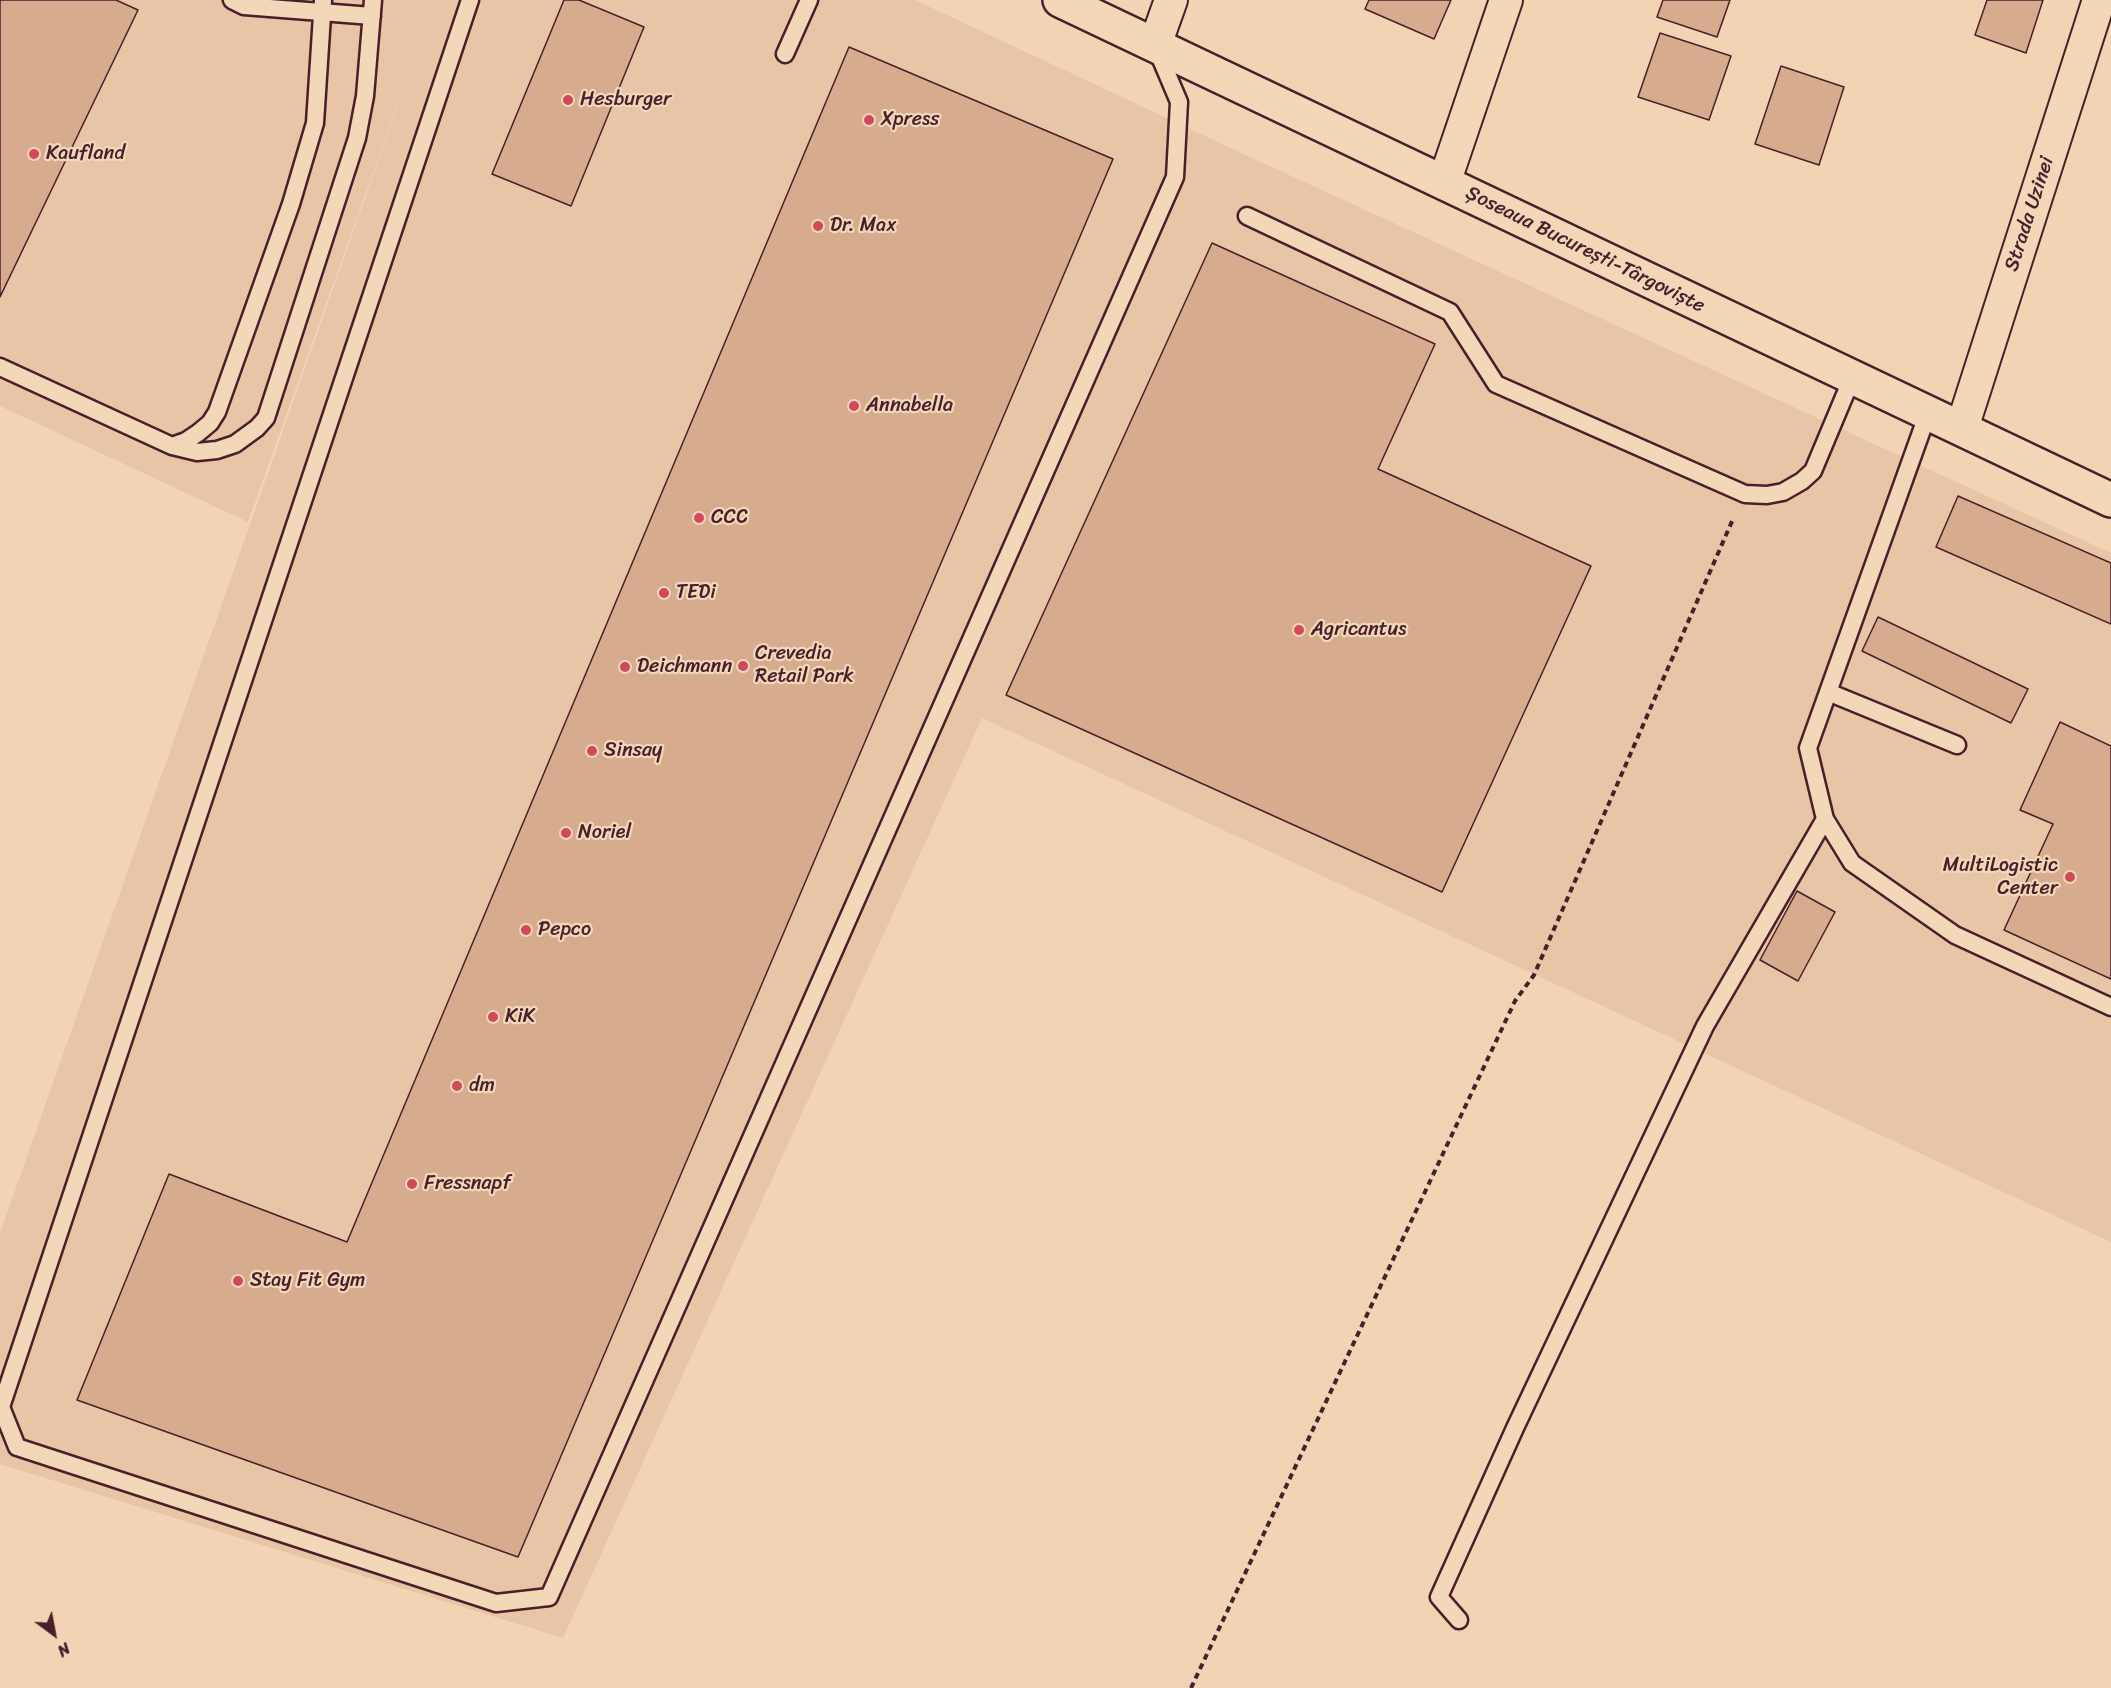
<!DOCTYPE html>
<meta charset="utf-8">
<style>
body{margin:0}
#map{position:relative;width:2111px;height:1688px;overflow:hidden;background:#f2d4b4;font-family:Sriracha,sans-serif}
canvas{display:block}
.north{position:absolute;left:24px;top:1604px;width:60px;height:60px;-webkit-text-stroke:4px #f2d7b9;paint-order:stroke;rotate:148deg;font-size:16px;font-weight:700;line-height:24px;text-align:center;color:#4a1f2b}
.north::after{content:'';display:block;margin:auto;width:21px;height:27px;background:#4a1f2b;clip-path:polygon(50% 0,100% 100%,50% 72%,0 100%)}
</style>
<div id="map">
<canvas width="2111" height="1688"></canvas>
<div class="north">N</div>
</div>
<script>
const g = document.querySelector('canvas').getContext('2d');
g.lineJoin = 'round';
function fill(path, color) {
  g.fillStyle = color;
  g.fill(path, 'evenodd');
}
function shape(rows) {
  const path = new Path2D();
  for (const r of rows) {
    path.moveTo(r[0], r[1]);
    for (let i = 2; i < r.length; i += 2) path.lineTo(r[i], r[i + 1]);
  }
  return path;
}
function trace(path, color, width, dash) {
  g.strokeStyle = color;
  g.lineWidth = width;
  g.lineCap = dash ? 'butt' : 'round';
  g.setLineDash(dash || []);
  g.stroke(path);
}
function label(font, color, halo, rows, align = 'center') {
  g.font = font + ' Sriracha,sans-serif';
  g.lineWidth = 4.5;
  g.setLineDash([]);
  g.textBaseline = 'middle';
  g.strokeStyle = halo;
  g.fillStyle = color;
  for (const [text, x, y, turn = 0] of rows) {
    g.save();
    g.translate(x, y);
    g.rotate((+turn || 0) * Math.PI / 180);
    g.textAlign = isNaN(turn) ? turn : align;
    if (halo) g.strokeText(text, 0, 0);
    g.fillText(text, 0, 0);
    g.restore();
  }
}
fill(shape([
 [0,0,915,0,1237,151,2111,553,2111,1242,982,718,563,1638,0,1464,0,1233,431,11,248,522,0,406]
]), '#e7c5a6');
const building = shape([
 [0,0,116,0,138,10,0,297,0,0],
 [564,0,579,0,644,27,571,206,492,174,564,0],
 [1369,0,1451,0,1434,39,1365,9,1369,0],
 [1663,0,1730,0,1717,37,1657,17,1663,0],
 [1987,0,2043,0,2026,53,1975,35,1987,0],
 [1660,33,1731,56,1709,120,1638,97,1660,33],
 [849,47,1113,159,518,1557,77,1400,169,1174,347,1242,849,47],
 [1781,66,1844,87,1819,165,1755,144,1781,66],
 [1212,243,1435,344,1378,469,1591,566,1442,892,1006,695,1212,243],
 [1958,496,2111,563,2111,624,1936,547,1958,496],
 [1878,617,2028,689,2011,723,1862,651,1878,617],
 [2060,722,2111,746,2111,979,2004,930,2053,824,2020,810,2060,722],
 [1797,891,1835,912,1798,981,1760,960,1797,891]
]);
fill(building, '#d6ab8e');
trace(building, '#4a1f2b', 1.5);
const service = shape([
 [232,0,244,6,372,16],
 [470,0,1,1407,17,1447,496,1603,549,1597,1175,177,1179,102,1157,50],
 [785,54,809,0],
 [1247,216,1450,312,1496,384,1745,494,1767,495,1783,492,1802,481,1813,471,1852,378],
 [0,367,172,446,197,452,217,450,235,444,257,428,266,418,357,138,365,96,373,0],
 [1928,413,1808,748,1825,819,1852,863,1955,935,2111,1007],
 [172,446,186,441,198,433,210,423,217,412,291,204,315,123,323,0],
 [1828,692,1957,745],
 [1459,1620,1439,1597,1515,1428,1705,1026,1825,819]
]);
const minor = shape([
 [1155,45,1171,0],
 [1444,183,1506,0],
 [1962,428,2099,0]
]);
const primary = shape([
 [1060,0,2111,500]
]);
trace(service, '#4a1f2b', 21);
trace(minor, '#4a1f2b', 36);
trace(primary, '#4a1f2b', 38);
trace(shape([
 [1191,1688,1515,1001,1534,975,1733,519]
]), '#4a1f2b', 4, [6, 4.5]);
trace(service, '#f2d7b9', 16);
trace(minor, '#f2d7b9', 32);
trace(primary, '#f2d7b9', 33);
for (const [x, y, r, color] of [
 [568,100,6,"#d1495b"],
 [869,120,6,"#d1495b"],
 [34,154,6,"#d1495b"],
 [818,226,6,"#d1495b"],
 [854,406,6,"#d1495b"],
 [699,518,6,"#d1495b"],
 [664,593,6,"#d1495b"],
 [1299,630,6,"#d1495b"],
 [743,666,6,"#d1495b"],
 [625,667,6,"#d1495b"],
 [592,751,6,"#d1495b"],
 [566,833,6,"#d1495b"],
 [2070,877,6,"#d1495b"],
 [526,930,6,"#d1495b"],
 [493,1017,6,"#d1495b"],
 [457,1086,6,"#d1495b"],
 [412,1184,6,"#d1495b"],
 [238,1281,6,"#d1495b"]
]) {
  const dot = new Path2D();
  dot.arc(x, y, r, 0, 2 * Math.PI);
  g.fillStyle = color;
  g.fill(dot);
  trace(dot, '#f2d7b9', 2);
}
label('20px', '#4a1f2b', '#f2d7b9', [
 ["Hesburger",580,100],
 ["Xpress",881,120],
 ["Kaufland",46,154],
 ["Dr. Max",830,226],
 ["Annabella",866,406],
 ["CCC",711,518],
 ["TEDi",676,593],
 ["Agricantus",1311,630],
 ["Crevedia",755,654],
 ["Retail Park",755,677],
 ["Deichmann",637,667],
 ["Sinsay",604,751],
 ["Noriel",578,833],
 ["MultiLogistic",2058,866,"right"],
 ["Center",2058,889,"right"],
 ["Pepco",538,930],
 ["KiK",505,1017],
 ["dm",469,1086],
 ["Fressnapf",424,1184],
 ["Stay Fit Gym",250,1281]
], 'left');
label('20px', '#4a1f2b', '#f2d7b9', [
 ["Strada Uzinei",2030,214,-72],
 ["Șoseaua București-Târgoviște",1585,250,26]
]);
</script>
